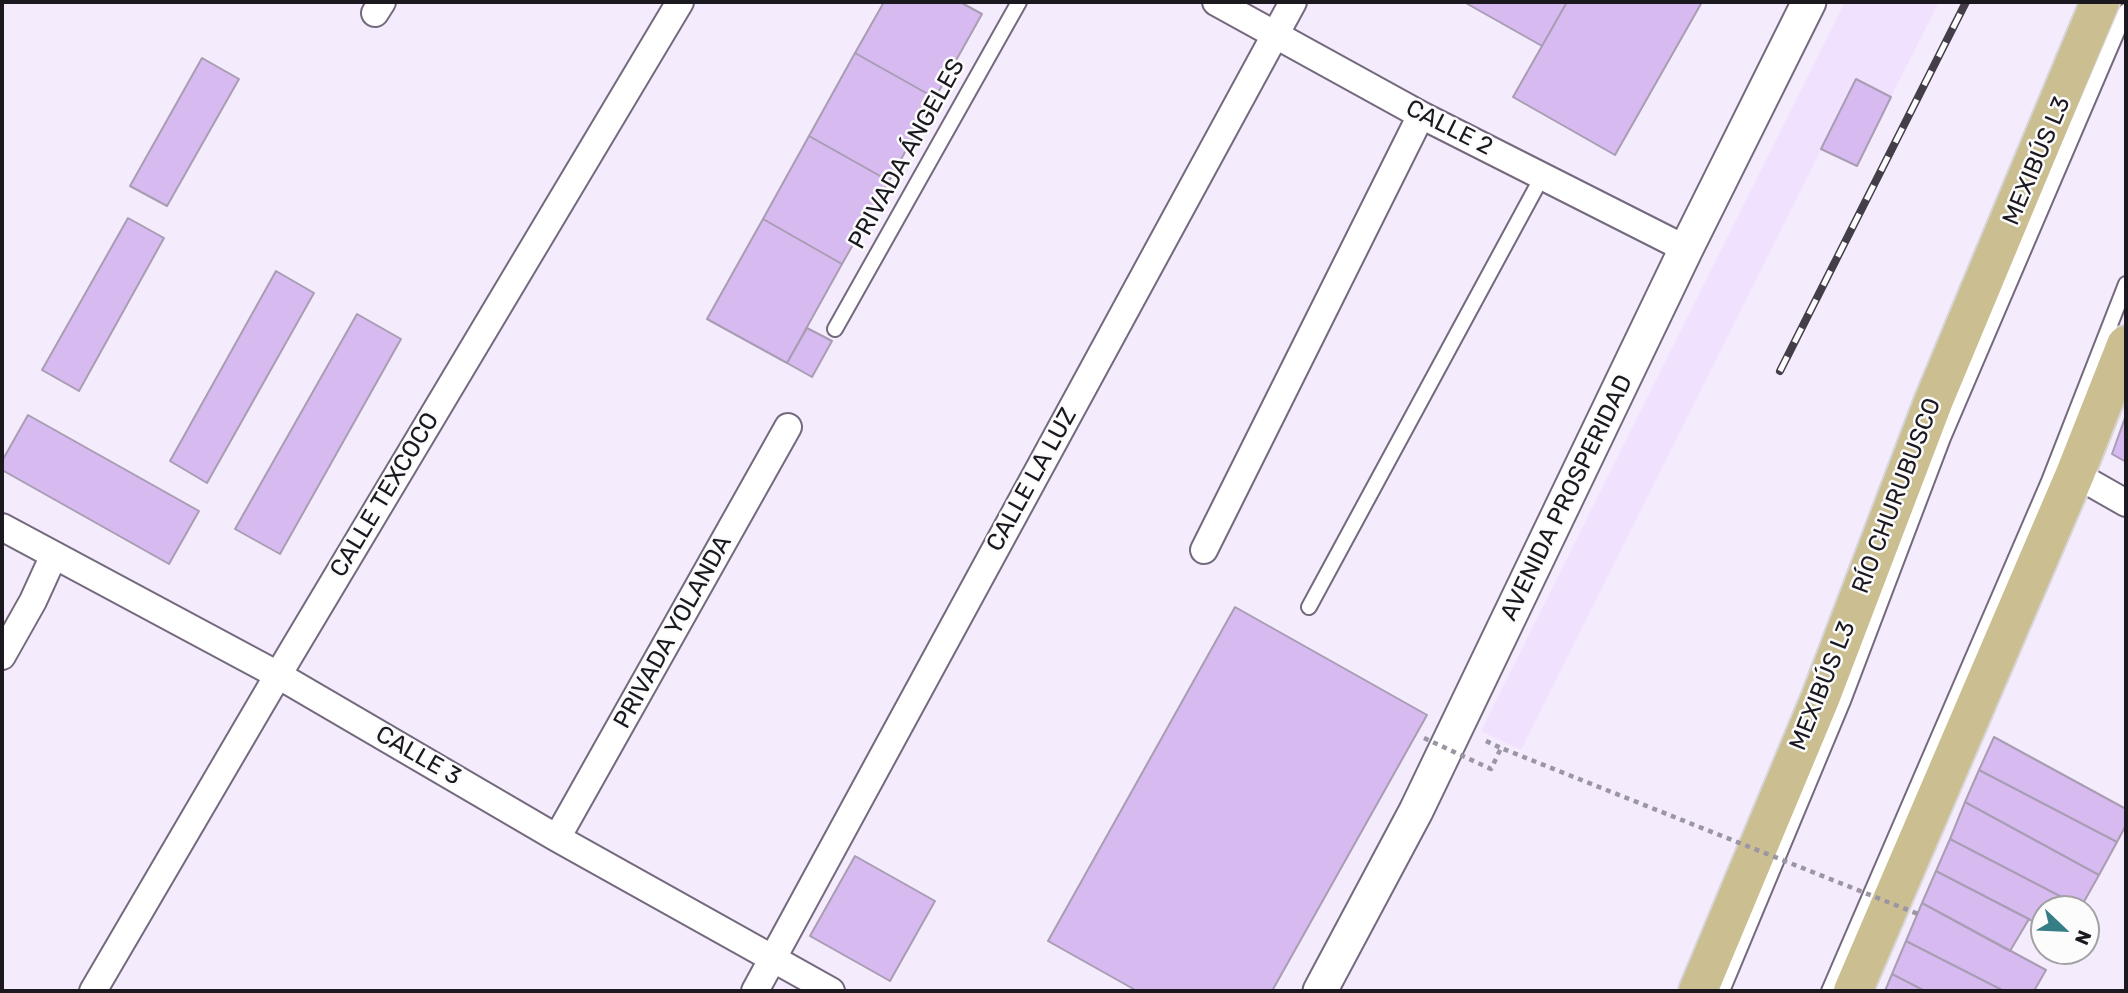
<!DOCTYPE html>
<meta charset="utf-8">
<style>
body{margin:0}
#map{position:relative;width:2128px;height:993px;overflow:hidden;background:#f4ebfd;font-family:Rubik,sans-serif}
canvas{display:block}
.frame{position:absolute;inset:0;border:4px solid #1c1820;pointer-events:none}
.north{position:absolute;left:2030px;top:895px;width:70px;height:70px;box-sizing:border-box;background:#fcfcfc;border:2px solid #a2a1a4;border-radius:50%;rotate:113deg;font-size:19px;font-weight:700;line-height:28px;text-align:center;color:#1c1820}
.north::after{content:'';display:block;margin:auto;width:24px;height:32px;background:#367e85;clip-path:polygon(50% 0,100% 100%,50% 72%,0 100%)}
</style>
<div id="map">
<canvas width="2128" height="993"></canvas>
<div class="frame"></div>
<div class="north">N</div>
</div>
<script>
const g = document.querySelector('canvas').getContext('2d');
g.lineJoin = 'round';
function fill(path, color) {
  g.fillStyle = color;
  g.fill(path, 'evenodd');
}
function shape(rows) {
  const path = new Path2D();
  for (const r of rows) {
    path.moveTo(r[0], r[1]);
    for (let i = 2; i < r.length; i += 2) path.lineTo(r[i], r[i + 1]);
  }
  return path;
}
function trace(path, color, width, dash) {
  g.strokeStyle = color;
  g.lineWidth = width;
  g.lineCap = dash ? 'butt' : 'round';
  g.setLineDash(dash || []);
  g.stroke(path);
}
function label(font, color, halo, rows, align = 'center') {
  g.font = font + ' Rubik,sans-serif';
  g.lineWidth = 5;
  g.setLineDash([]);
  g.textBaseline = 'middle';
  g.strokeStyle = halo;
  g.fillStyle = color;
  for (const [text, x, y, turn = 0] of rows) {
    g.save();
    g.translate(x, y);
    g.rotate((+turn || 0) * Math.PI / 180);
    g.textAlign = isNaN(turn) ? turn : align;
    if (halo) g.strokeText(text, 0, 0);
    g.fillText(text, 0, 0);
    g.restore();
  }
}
fill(shape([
 [1845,2,1939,2,1891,97,1856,80,1521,750,1481,731]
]), '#f0e1ff');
const building = shape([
 [884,2,960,2,982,14,935,98,855,53,884,2],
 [1464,2,1567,2,1542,46,1464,2],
 [1567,2,1702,2,1615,155,1513,97,1567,2],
 [855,53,935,98,889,181,809,136,855,53],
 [202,58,239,79,167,206,130,186,202,58],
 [1856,79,1891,97,1857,166,1821,149,1856,79],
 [809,136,889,181,842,264,763,219,809,136],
 [128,218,164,238,79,391,42,370,128,218],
 [763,219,842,264,787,363,707,319,763,219],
 [276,271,314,293,207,483,170,461,276,271],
 [357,314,401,339,280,554,235,529,357,314],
 [807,328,832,341,812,377,787,363,807,328],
 [28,415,199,511,169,564,2,470,2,461,28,415],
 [2126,415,2126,462,2112,454,2126,415],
 [1235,607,1427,715,1272,991,1137,991,1048,941,1235,607],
 [1994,737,2126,809,2126,825,2117,842,1979,770,1994,737],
 [1979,770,2117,842,2099,875,1965,802,1979,770],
 [1965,802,2099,875,2081,907,1950,839,1965,802],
 [1950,839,2081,907,2044,909,2044,927,1936,871,1950,839],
 [855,856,935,901,890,981,810,936,855,856],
 [1936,871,2029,919,2010,951,1922,903,1936,871],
 [1922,903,2046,970,2034,991,2004,991,1906,941,1922,903],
 [1906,941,2004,991,1925,991,1892,974,1906,941],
 [1892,974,1925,991,1885,991,1892,974]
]);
fill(building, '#d6baf0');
trace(building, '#a89db2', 2);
const service = shape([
 [835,329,1019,2],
 [1309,607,1543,175],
 [1722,991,1843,701,1943,438,2126,11],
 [1829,991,2049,481,2126,284]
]);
const minor = shape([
 [1216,2,1421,115,1686,249],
 [375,13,382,2],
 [2075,474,2126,503],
 [2,527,278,675,557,838,831,991],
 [1204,550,1421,115],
 [2,656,33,601,54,555],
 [557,838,788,427],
 [93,991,278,675,680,2],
 [755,991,1293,2]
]);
const tertiary = shape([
 [1320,991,1416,811,1686,249,1809,2]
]);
const primary = shape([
 [1698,991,1820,699,1934,400,2100,2],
 [1853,991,2075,474,2126,345]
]);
trace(service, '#74697d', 18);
trace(minor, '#74697d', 30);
trace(tertiary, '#74697d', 37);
trace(primary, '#d6d5d7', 42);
trace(shape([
 [1486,741,1501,748]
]), '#9c95a3', 4.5, [5, 5]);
trace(service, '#fff', 14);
trace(minor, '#fff', 26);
trace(tertiary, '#fff', 33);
trace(primary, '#cbbf92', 38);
const rail = shape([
 [1780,371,1966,2]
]);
trace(rail, '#433e48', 8);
trace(rail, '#fcfcfc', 5, [16]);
trace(shape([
 [1424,738,1491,769,1501,748,1918,914]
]), '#9c95a3', 4.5, [5, 5]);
label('24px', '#1c1820', '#fcfcfc', [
 ["CALLE 2",1449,128,27],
 ["PRIVADA ÁNGELES",907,154,-61],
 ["MEXIBÚS L3",2037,161,-67],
 ["CALLE LA LUZ",1032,480,-61],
 ["CALLE TEXCOCO",385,495,-59],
 ["RÍO CHURUBUSCO",1897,496,-69],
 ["AVENIDA PROSPERIDAD",1567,498,-64],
 ["PRIVADA YOLANDA",673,632,-61],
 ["MEXIBÚS L3",1823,686,-68],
 ["CALLE 3",418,756,30]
]);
</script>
